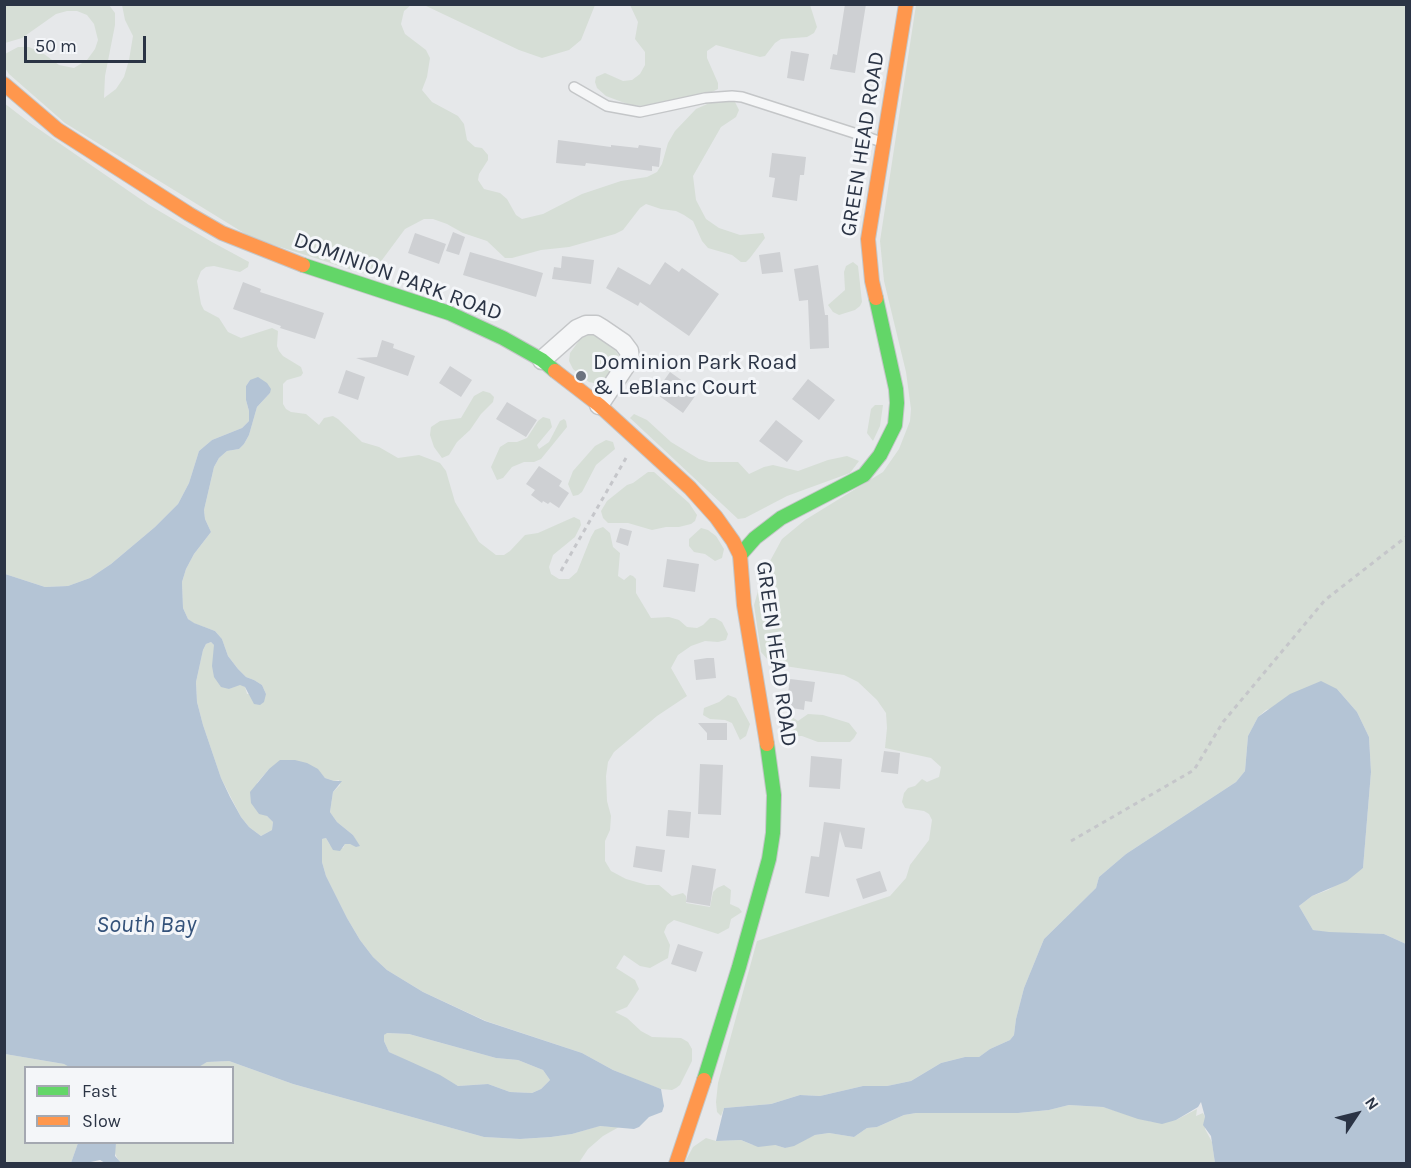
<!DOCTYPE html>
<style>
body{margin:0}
#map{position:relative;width:1411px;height:1168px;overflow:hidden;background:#e6e8ea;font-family:Karla,sans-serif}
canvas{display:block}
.frame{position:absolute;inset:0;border:6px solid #2b3445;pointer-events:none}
.legend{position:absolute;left:24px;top:1066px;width:210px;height:78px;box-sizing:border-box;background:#f4f6f9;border:2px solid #a4a8b1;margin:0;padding:8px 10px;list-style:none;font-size:18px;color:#2b3445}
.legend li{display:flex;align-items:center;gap:12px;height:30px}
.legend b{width:30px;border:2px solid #a4a8b1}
.north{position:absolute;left:1327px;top:1084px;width:60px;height:60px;-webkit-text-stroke:4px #f4f6f9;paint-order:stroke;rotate:55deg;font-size:16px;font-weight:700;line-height:24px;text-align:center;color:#2b3445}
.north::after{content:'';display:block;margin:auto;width:21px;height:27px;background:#2b3445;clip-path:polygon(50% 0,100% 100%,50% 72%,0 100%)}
.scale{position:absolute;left:24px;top:36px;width:122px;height:27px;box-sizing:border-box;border:3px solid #2b3445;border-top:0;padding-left:8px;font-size:18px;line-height:21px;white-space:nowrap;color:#2b3445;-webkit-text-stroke:4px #f4f6f9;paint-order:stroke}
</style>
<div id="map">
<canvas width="1411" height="1168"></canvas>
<div class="frame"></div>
<ul class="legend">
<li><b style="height:8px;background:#63d668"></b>Fast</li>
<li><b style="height:8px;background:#ff974d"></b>Slow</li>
</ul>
<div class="north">N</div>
<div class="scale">50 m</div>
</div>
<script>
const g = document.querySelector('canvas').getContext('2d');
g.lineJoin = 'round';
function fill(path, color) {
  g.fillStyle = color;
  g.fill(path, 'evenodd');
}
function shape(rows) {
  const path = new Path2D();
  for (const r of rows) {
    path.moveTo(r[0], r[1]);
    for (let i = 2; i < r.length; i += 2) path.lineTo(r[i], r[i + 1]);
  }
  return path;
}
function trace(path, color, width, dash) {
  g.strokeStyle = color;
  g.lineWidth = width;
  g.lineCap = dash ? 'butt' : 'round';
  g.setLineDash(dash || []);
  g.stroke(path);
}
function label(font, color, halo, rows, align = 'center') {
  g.font = font + ' Karla,sans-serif';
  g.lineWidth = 6;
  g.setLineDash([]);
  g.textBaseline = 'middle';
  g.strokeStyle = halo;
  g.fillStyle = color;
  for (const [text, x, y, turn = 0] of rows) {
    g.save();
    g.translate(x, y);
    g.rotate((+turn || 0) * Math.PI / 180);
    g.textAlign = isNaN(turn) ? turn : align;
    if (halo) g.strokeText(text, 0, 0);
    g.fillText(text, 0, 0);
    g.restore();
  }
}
fill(shape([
 [5,5,109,5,115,13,115,25,105,76,104,98,116,89,124,77,129,60,133,36,125,20,122,5,411,5,404,11,401,24,405,34,426,50,430,58,427,77,422,90,432,102,458,116,464,124,467,140,475,147,482,148,488,155,488,160,479,174,478,180,484,189,500,193,507,199,516,215,522,219,543,214,582,194,621,181,647,177,657,172,662,164,668,143,675,131,696,109,714,101,735,102,739,110,736,117,721,127,693,176,696,200,706,219,719,228,740,235,763,233,765,238,750,258,746,262,741,262,732,255,708,248,702,241,693,221,684,215,676,211,661,209,646,204,640,208,623,230,615,234,569,247,541,250,512,258,505,258,487,241,463,233,447,224,433,219,424,219,405,229,382,260,374,268,362,273,252,238,65,123,9,74,5,68,5,54,18,47,29,47,44,54,59,65,74,68,87,60,95,49,98,40,94,24,87,15,77,11,67,11,56,14,22,38,5,43],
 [424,5,595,5,581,40,569,50,542,58,519,50],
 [630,5,810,5,817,27,814,33,807,37,781,39,775,43,765,56,760,57,716,45,707,51,707,58,718,83,718,89,712,92,668,104,644,106,630,105,606,96,597,88,595,82,596,77,605,73,623,81,632,80,640,74,645,65,645,52,635,39,638,22],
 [916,5,1406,5,1406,944,1384,934,1329,933,1313,930,1299,906,1312,896,1328,890,1363,868,1371,772,1369,737,1357,712,1337,689,1266,710,1258,717,1248,736,1245,771,1236,782,1126,854,1099,877,1096,888,1044,939,1024,988,1016,1019,1014,1035,1010,1040,990,1049,979,1057,965,1057,941,1063,911,1081,887,1086,863,1086,820,1096,800,1095,771,1104,724,1108,721,1116,717,1112,716,1102,718,1083,757,941,890,896,906,878,910,865,929,840,932,820,929,814,924,811,905,808,902,802,904,793,908,788,915,786,922,779,927,782,939,777,941,767,931,758,885,748,887,728,886,713,877,700,858,682,844,675,778,665,769,661,761,652,754,605,763,574,782,539,805,520,883,472,899,449,910,421,911,409,906,372,884,281,880,241],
 [4,103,30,123,149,205,212,242,249,262,248,267,240,272,214,266,206,267,201,271,197,281,201,304,204,310,219,318,228,332,241,338,272,328,278,331,277,346,279,351,283,356,301,367,303,373,301,376,287,380,283,384,283,404,286,409,291,412,306,414,319,425,324,418,333,416,338,419,362,442,379,447,398,458,419,455,440,463,446,471,455,502,479,542,496,555,504,555,510,551,525,535,538,533,574,517,580,520,581,525,575,537,553,555,549,567,551,574,559,579,569,579,577,572,591,537,595,530,603,527,610,533,613,547,620,553,618,576,624,580,630,575,633,576,636,579,636,593,651,618,669,617,679,620,687,627,697,628,703,625,710,618,715,618,722,622,728,634,726,640,718,642,705,641,691,646,678,655,671,668,687,696,657,716,614,752,608,762,606,776,607,801,611,816,610,830,605,841,605,861,611,871,626,879,647,885,659,885,672,896,683,893,686,896,686,903,710,907,713,892,717,888,724,885,731,890,730,904,739,908,742,912,731,919,729,928,718,934,674,920,667,925,664,932,670,945,668,958,650,968,640,966,624,955,616,968,635,980,639,989,627,1007,615,1012,627,1018,641,1031,652,1037,681,1038,688,1042,692,1049,692,1061,680,1085,676,1088,672,1090,661,1089,647,1084,613,1070,582,1053,486,1021,423,992,387,970,373,957,360,940,347,918,326,876,322,862,322,839,326,838,330,845,343,848,345,844,350,844,359,846,353,835,337,822,330,812,333,792,340,785,339,780,334,781,325,778,317,769,269,769,257,783,267,816,273,822,272,830,261,836,249,827,241,817,221,778,203,725,197,702,196,682,203,650,206,644,211,642,214,645,214,655,229,689,240,684,245,687,247,694,266,694,262,685,254,680,246,677,238,669,228,656,222,639,215,631,193,623,188,619,183,608,182,582,186,569,194,554,211,532,205,519,204,510,214,467,219,458,227,451,239,449,244,444,249,435,257,407,270,393,250,380,246,386,246,400,249,411,249,421,242,428,212,440,199,451,189,483,178,504,155,527,111,564,90,578,68,586,45,587,5,574],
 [853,262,858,266,862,302,860,306,855,310,839,315,833,312,828,305,845,290,844,272,846,266],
 [591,333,613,347,619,356,618,361,605,379,598,384,589,382,573,369,569,361,570,353,581,338],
 [483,391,490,393,494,397,493,402,481,414,470,430,457,442,449,455,442,458,434,447,430,435,431,427,440,421,461,418,474,396],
 [875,405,883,405,880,426,873,441,867,433,871,409],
 [634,414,647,420,671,442,699,459,709,462,738,462,749,474,764,467,773,465,798,471,828,460,847,456,859,461,850,473,787,496,745,518,738,519,630,418],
 [543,417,550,419,552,427,537,445,539,449,549,442,560,421,564,419,566,421,567,427,541,459,534,462,524,462,512,467,503,478,497,480,491,467,500,447,508,442,517,442,527,438,538,421],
 [606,440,613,442,615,449,596,465,582,492,578,495,573,496,568,484,573,471,595,446],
 [648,472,654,472,689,503,697,515,695,521,691,524,679,527,666,527,652,530,628,523,608,523,603,518,601,511,607,501,627,485,633,483],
 [701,528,708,530,716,536,724,549,722,558,715,561,705,554,694,552,689,546,689,539],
 [728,695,736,698,750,724,746,736,740,740,732,723,725,720,710,719,703,715,704,708,719,702],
 [808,714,823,715,849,723,857,733,854,738,850,742,818,742,802,736,793,736,784,729,783,722,789,715,798,721],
 [386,1033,409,1034,496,1058,518,1060,543,1070,550,1080,541,1089,532,1093,510,1092,488,1084,458,1086,389,1052,384,1041,384,1035],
 [5,1054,64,1064,71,1067,26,1068,26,1142,78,1143,71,1163,5,1164],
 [229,1061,293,1084,484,1137,520,1139,551,1137,572,1134,599,1126,619,1127,603,1136,588,1149,578,1164,119,1162,114,1151,116,1143,232,1142,232,1068,197,1067,207,1062],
 [1069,1105,1103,1107,1152,1122,1176,1120,1197,1109,1196,1116,1203,1113,1205,1117,1205,1129,1212,1142,1215,1163,684,1164,693,1147,706,1138,716,1141,741,1140,753,1145,775,1145,785,1148,815,1135,829,1133,854,1137,867,1128,877,1127,904,1115,916,1113,1018,1113,1049,1110]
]), '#d6ded6');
fill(shape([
 [258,377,267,383,271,389,270,393,257,407,249,435,244,444,239,449,227,451,219,458,214,467,204,510,205,519,211,532,194,554,186,569,182,582,183,608,188,619,194,623,215,631,222,639,228,656,238,669,246,677,254,680,262,685,266,694,264,702,260,705,254,704,245,687,240,685,229,689,221,687,214,677,212,666,214,645,211,642,206,644,203,650,196,682,197,702,203,725,221,778,230,797,241,817,249,827,261,836,272,830,273,822,267,816,259,814,251,803,250,792,269,769,280,760,295,760,307,763,318,769,325,778,334,781,342,781,333,792,330,812,337,822,353,835,360,846,356,847,350,844,345,844,340,851,333,850,326,838,322,839,322,862,326,876,347,918,360,940,373,957,387,970,423,992,485,1021,582,1053,613,1070,661,1089,664,1106,662,1112,649,1117,639,1127,634,1129,600,1126,572,1134,551,1137,520,1139,484,1137,293,1084,229,1061,207,1062,197,1068,71,1068,64,1064,5,1054,5,574,45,587,68,586,90,578,111,564,155,527,178,504,189,483,199,451,212,440,242,428,249,421,249,411,246,400,246,386,250,380],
 [387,1033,409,1034,496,1058,518,1060,543,1070,550,1080,541,1089,532,1093,510,1092,488,1084,458,1086,440,1075,389,1052,384,1041,384,1035],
 [1321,681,1337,689,1357,712,1369,737,1371,772,1363,868,1347,881,1312,896,1299,906,1313,930,1329,932,1384,934,1406,944,1406,1163,1215,1163,1211,1136,1203,1125,1205,1117,1201,1102,1198,1107,1176,1120,1162,1124,1138,1119,1103,1107,1069,1105,1049,1110,1018,1113,916,1113,904,1115,877,1127,867,1128,854,1137,829,1133,815,1135,794,1146,785,1148,775,1145,758,1147,741,1140,716,1141,724,1108,771,1104,800,1095,820,1096,863,1086,887,1086,911,1081,941,1063,965,1057,979,1057,990,1049,1010,1040,1014,1035,1016,1019,1024,988,1044,939,1096,888,1099,877,1126,854,1236,782,1245,771,1248,736,1258,717,1290,694],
 [78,1143,116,1143,115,1156,121,1163,105,1163,100,1160,86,1163,71,1163]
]), '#b4c4d5');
fill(shape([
 [845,4,866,4,855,73,830,69,833,54,837,55],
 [791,51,809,54,804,81,787,78],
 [558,140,611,147,611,145,638,148,639,145,661,148,659,167,652,166,652,171,586,163,585,166,556,163],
 [772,153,806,157,804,175,800,175,797,201,772,197,775,178,769,177],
 [453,232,465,237,459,255,446,251],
 [415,233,446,244,439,264,408,253],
 [470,252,543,273,536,297,463,275],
 [780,252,783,272,762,274,759,255],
 [562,256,594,260,591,284,552,279,554,267,561,268],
 [665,262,679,272,682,268,719,294,689,336,640,302,638,306,606,288,618,267,650,285],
 [818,265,825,315,828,315,829,348,810,349,808,300,799,301,794,269],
 [243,282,261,289,260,292,324,313,315,339,280,328,281,326,233,309],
 [382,340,394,344,393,348,415,356,408,376,356,358,377,357],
 [450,366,472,380,461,397,439,383],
 [346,370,365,377,358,400,338,393],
 [670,372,698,392,683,413,655,393],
 [808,379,835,400,819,420,792,399],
 [507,402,537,420,526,437,496,419],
 [776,420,803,441,787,462,759,441],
 [539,466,562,481,559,486,569,493,559,508,550,502,548,504,543,501,542,503,531,495,535,490,526,484],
 [620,528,632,531,628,546,616,542],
 [667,559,699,564,695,592,663,587],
 [707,658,714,658,716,678,696,680,694,660],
 [790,679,815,682,812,702,805,701,804,710,786,707],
 [698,723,727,723,727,740,707,740,707,733],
 [884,751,900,753,898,774,881,772],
 [811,756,842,759,840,789,809,787],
 [700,764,723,765,721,815,698,814],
 [668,810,691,812,689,838,666,836],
 [824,822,865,828,862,849,845,847,840,831,829,897,805,893,811,856,819,857],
 [636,846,665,850,662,872,633,867],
 [692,865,716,869,710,906,686,902],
 [880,871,887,891,863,899,856,879],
 [678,944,703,952,696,972,671,964]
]), '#ced0d3');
const lane = shape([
 [574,87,607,106,640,112,705,98,732,96,742,97,882,142]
]);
const street = shape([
 [542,360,577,329,586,325,596,325,601,328,623,343,629,351,630,359,599,405]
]);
const fast = shape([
 [303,265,449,313,503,338,542,360,555,371],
 [740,555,755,538,781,518,864,475,880,455,895,425,897,403,896,389,876,298],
 [704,1080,739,967,769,859,773,833,774,795,767,744]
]);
const slow = shape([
 [4,84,58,130,189,214,222,233,303,265],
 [876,298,872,281,868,239,906,4],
 [555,371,599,405,690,488,716,517,733,541,740,555,744,605,767,744],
 [676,1164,704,1080]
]);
trace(lane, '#c4c6c8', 12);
trace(street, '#c4c6c8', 21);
trace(fast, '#c4c6c8', 16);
trace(slow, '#c4c6c8', 16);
trace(shape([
 [561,571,626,458],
 [1071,841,1194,770,1223,722,1325,600,1406,537]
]), '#c5c6ca', 3, [4.5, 4.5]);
trace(lane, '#f5f6f7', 9);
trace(street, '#f5f6f7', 18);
trace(fast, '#63d668', 14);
trace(slow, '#ff974d', 14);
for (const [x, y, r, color] of [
 [581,376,6,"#6c737f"]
]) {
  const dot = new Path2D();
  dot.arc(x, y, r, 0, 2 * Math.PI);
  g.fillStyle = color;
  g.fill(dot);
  trace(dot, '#f4f6f9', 2);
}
label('22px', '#2b3445', '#f4f6f9', [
 ["GREEN HEAD ROAD",863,144,-81],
 ["DOMINION PARK ROAD",398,277,20],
 ["GREEN HEAD ROAD",776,654,82]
]);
label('22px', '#2b3445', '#f4f6f9', [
 ["Dominion Park Road",593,363],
 ["& LeBlanc Court",593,388]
], 'left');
label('italic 24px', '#34527a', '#f4f6f9', [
 ["South Bay",146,925]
]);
</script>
